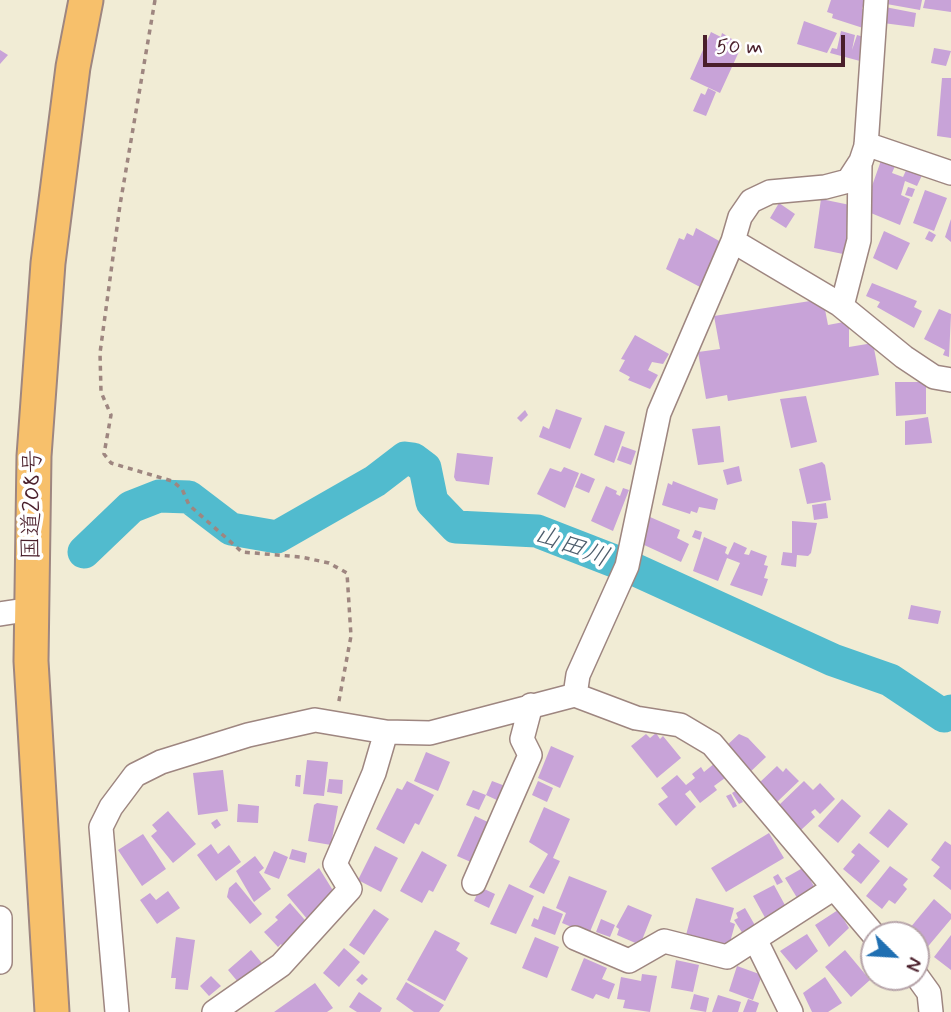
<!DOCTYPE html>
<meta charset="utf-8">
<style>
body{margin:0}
#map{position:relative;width:951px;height:1012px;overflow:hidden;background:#f1ecd5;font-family:Mynerve,sans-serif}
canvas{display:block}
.north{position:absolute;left:860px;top:921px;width:70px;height:70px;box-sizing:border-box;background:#fff;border:2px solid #b7a5aa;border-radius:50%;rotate:114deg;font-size:19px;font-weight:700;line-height:28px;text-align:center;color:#4a1f2b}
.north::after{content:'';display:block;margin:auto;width:24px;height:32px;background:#1f6fb2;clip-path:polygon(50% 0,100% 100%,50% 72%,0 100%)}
.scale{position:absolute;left:703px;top:35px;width:142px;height:32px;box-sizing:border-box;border:4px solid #4a1f2b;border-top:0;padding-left:9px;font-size:21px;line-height:24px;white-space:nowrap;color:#4a1f2b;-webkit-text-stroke:5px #fff;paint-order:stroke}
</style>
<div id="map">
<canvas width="951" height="1012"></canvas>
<div class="north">N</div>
<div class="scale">50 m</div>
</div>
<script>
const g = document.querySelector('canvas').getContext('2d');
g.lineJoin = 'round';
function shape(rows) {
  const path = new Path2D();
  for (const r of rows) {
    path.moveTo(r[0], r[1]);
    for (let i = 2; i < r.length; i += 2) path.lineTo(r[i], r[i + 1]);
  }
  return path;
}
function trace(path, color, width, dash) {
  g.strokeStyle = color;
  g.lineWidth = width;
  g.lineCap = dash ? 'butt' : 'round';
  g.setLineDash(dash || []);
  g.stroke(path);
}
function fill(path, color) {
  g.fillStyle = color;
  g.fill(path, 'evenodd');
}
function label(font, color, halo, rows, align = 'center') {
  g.font = font + ' Mynerve,"Klee One",sans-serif';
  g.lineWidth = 7;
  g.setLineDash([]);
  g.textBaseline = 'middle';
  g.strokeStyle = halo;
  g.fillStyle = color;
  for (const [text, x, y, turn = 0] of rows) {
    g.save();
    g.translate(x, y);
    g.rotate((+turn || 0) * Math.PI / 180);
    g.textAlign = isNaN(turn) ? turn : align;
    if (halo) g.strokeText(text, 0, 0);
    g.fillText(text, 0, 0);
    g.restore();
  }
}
trace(shape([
 [84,552,131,507,159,496,189,497,231,529,277,537,375,481,405,458,413,459,425,468,432,502,456,527,537,531,627,566,833,660,890,680,944,716,951,711]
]), '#51bbce', 33);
fill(shape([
 [831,0,865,0,862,9,868,10,863,28,832,18,833,14,827,12],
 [881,0,922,0,920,10,881,3],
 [925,0,951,0,951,12,923,8],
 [885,7,916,13,914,27,883,23],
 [804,21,837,33,827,53,797,44],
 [841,31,855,35,852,50,857,35,867,38,860,61,830,53,832,48,837,49],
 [711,32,721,37,722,33,742,45,720,93,690,79],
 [934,48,951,51,946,66,931,63],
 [0,50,8,55,0,64],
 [942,78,951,78,951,138,937,136],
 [708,88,716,92,706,116,693,111,701,93,705,95],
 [883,155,897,161,892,173,903,177,908,166,923,173,917,186,905,181,901,195,910,199,900,225,866,211,867,200],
 [908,187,915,189,912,197,905,195],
 [925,190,947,198,934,231,913,223],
 [821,199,850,205,847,221,851,222,843,254,814,248],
 [779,203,795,214,786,228,770,218],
 [951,219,951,242,945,237],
 [696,228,721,242,700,287,666,269,679,238,684,240,687,233,693,236],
 [884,231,910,243,897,270,873,258],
 [929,231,936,235,932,242,925,239],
 [872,283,917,301,914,307,922,311,914,328,877,307,880,302,866,296],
 [823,299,828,325,849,321,849,347,873,343,879,375,728,401,727,395,706,399,698,352,720,349,714,316],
 [939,309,951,314,949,357,943,355,945,350,924,339],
 [635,335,669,354,663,364,652,362,648,370,658,375,650,389,628,380,630,377,619,371,625,360,621,359],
 [895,382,926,382,926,414,896,416],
 [806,396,817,442,791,448,780,399],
 [556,409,582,418,570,449,539,437,543,426,549,429],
 [525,410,528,415,521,422,517,418],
 [928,417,932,443,905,445,905,421],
 [605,425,625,432,614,463,594,455],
 [720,426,724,462,698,465,692,429],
 [622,446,636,451,631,465,617,460],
 [457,453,493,457,489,485,456,481,454,477],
 [822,462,825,465,831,500,807,504,799,469],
 [739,466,742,481,727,485,723,470],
 [564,467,579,473,565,508,537,494,550,468,561,472],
 [581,473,595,479,589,493,575,487],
 [673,481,718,499,715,510,699,507,697,513,691,511,690,514,662,505,668,483,672,485],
 [606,486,617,491,616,494,620,496,623,488,629,490,613,531,591,521],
 [826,503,828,518,814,520,812,505],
 [650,517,680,530,677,538,689,544,681,562,642,544],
 [792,521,817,523,811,553,808,556,797,555,796,567,781,565,783,552,792,553],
 [695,530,702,532,700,540,692,537],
 [704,537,727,547,725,553,728,555,734,542,747,548,744,554,749,555,751,550,767,556,764,565,768,566,764,578,768,579,762,596,730,585,740,563,727,558,718,581,693,571],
 [911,605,941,611,938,624,908,619],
 [656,733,660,739,663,736,681,758,657,778,631,746,646,734,650,738],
 [739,734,748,738,766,757,748,774,724,748],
 [551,746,574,756,560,788,538,778],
 [426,752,450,762,438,791,414,781],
 [307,760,328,762,324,796,303,794],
 [715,763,725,778,714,786,717,790,700,803,690,790,685,794,696,807,676,826,658,804,668,797,661,788,677,775,686,785,695,778,692,774,701,767,704,772],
 [777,766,783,772,786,768,799,781,777,802,759,783],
 [223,770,228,811,198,815,193,773],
 [296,775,301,775,300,787,295,786],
 [329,779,343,780,342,794,327,792],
 [407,781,434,795,419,825,415,823,404,844,376,829,397,788,402,790],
 [492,781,508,787,501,802,486,795,479,810,466,805,473,790,486,795],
 [538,781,553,788,547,802,532,795],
 [804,781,813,790,820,783,835,799,820,814,815,809,811,812,815,817,801,830,778,806],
 [737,790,743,802,739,804,732,793],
 [731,794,737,806,733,808,726,796],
 [842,799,861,816,838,843,818,826],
 [317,803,338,806,331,845,308,841,314,805],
 [238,804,259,806,258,823,237,822],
 [544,807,570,819,553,858,560,861,544,894,529,887,548,854,529,842],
 [889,809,908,824,888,848,869,833],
 [168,811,196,844,173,863,151,836,157,831,152,825],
 [475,816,490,823,473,863,457,856],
 [217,819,221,825,215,829,211,823],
 [769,833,784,858,726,892,711,868],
 [143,834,166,869,142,886,118,850],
 [945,841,951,845,951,890,933,876,940,867,931,860],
 [859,843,880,861,861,884,843,869,855,855,851,852],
 [211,844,218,854,229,845,241,862,216,881,197,855],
 [375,846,398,858,381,892,358,880],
 [292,849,307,853,305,863,289,859],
 [274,851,288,857,279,879,264,873],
 [422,851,447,865,433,892,429,890,422,903,400,891],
 [255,856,264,868,259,872,271,889,254,902,236,871],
 [808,865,816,878,811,881,816,890,799,901,785,878],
 [890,866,908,879,903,885,907,889,895,904,889,900,882,909,866,896],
 [319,868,337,897,308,920,287,895],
 [778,874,783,882,777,885,773,877],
 [569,876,607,891,589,934,562,923,566,913,556,908],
 [236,882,262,914,250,924,227,897,229,888],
 [509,884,534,896,516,934,490,924],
 [774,885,786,907,768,923,753,896],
 [480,887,495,894,489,908,474,901],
 [168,891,180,908,157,924,140,900,150,893,156,900],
 [696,898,734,908,730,922,735,924,729,946,686,935],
 [934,899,951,914,951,919,925,950,916,943,916,935,905,934],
 [290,903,311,927,285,949,281,944,278,947,264,932,278,920,275,917],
 [628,905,652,915,640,945,617,935,619,929,616,927],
 [543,906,563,914,555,935,531,926,534,918,538,920],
 [745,908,756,927,743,934,734,920,738,918,736,913],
 [374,909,389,919,364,955,349,945],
 [838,910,849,928,829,947,815,925],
 [601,919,615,925,610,937,596,932],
 [435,930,460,943,456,950,468,958,445,1001,407,980],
 [807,934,818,951,796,970,780,951],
 [951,935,951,970,934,957],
 [176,937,195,940,188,990,175,989,176,978,171,978],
 [535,937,559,947,547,978,522,968],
 [344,948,360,962,339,987,323,973],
 [251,950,266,968,243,988,228,970],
 [845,950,870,980,851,997,825,967],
 [584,958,607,968,602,979,615,984,609,999,596,994,593,999,571,990],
 [676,960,699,965,693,992,671,988],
 [737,966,762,975,753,1000,729,991],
 [362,974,368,979,362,985,356,980],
 [642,974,657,976,650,1012,623,1008,625,1000,617,999,621,977,641,981],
 [211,976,221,986,209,996,200,986],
 [825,977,842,1003,828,1012,812,1012,803,993],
 [406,982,444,1005,439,1012,414,1012,396,999],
 [315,983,333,1008,327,1012,274,1012],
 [359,992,382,1008,380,1012,357,1012,349,1007],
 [694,994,709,998,706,1012,690,1009],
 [718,995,741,1002,738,1012,712,1012],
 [748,999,759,1003,756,1012,743,1012]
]), '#c8a3d8');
const minor = shape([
 [866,144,951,173],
 [733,241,839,304,904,357,934,377,951,380],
 [842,306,859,240,860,163],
 [0,614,32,609],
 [575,695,636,718,680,725,712,744,874,935],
 [474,883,530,755,522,739,531,705],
 [0,918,0,962],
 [575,938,629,961,664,941,727,957,834,888],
 [755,939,791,1012],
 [916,975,929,993,931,1012],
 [117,1012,101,827,111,807,135,775,161,762,248,735,315,720,386,732,430,733,575,695,578,675,627,566,659,413,733,241,740,217,751,201,770,192,825,187,848,181,861,161,866,146,876,0],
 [214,1012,281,965,350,889,335,864,374,773,386,732]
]);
const highway = shape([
 [52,1012,31,661,34,456,48,263,73,67,86,0]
]);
trace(minor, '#9e8680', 26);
trace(highway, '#9e8680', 37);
trace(shape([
 [155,0,120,205,100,353,101,392,111,415,104,454,111,463,172,481,182,489,189,505,242,552,301,557,329,563,347,573,351,636,338,706]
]), '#9e8680', 3.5, [5, 5]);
trace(minor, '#fff', 23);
trace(highway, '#f7c06b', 33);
label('24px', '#4a1f2b', '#fff', [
 ["国道208号",34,505,-89]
]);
label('italic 26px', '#4d5d6c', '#fff', [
 ["山田川",571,548,20]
]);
</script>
